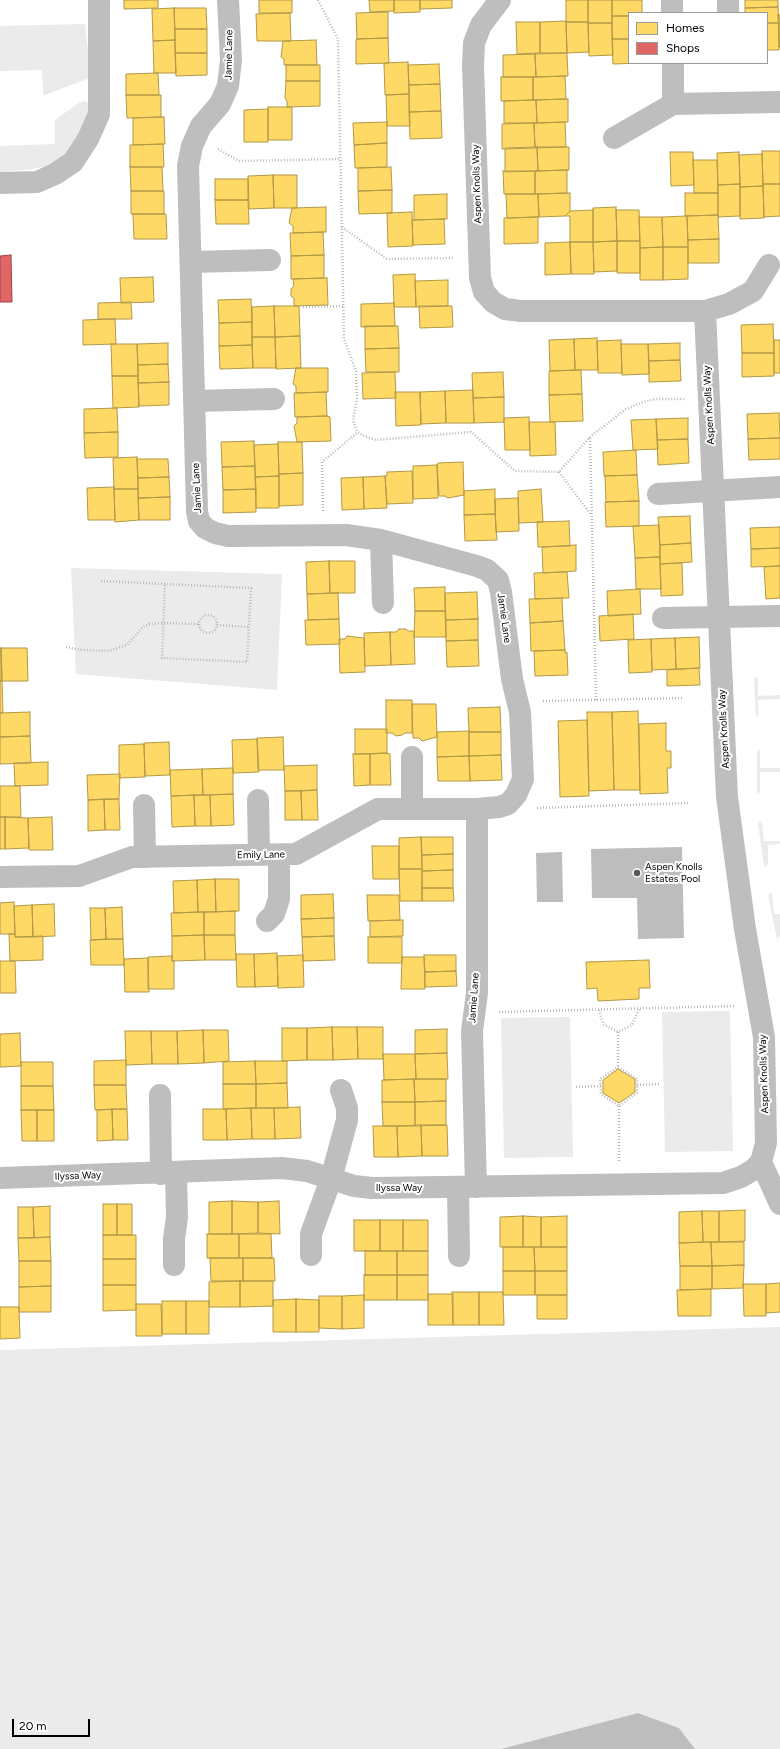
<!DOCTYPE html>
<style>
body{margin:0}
#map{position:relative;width:780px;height:1749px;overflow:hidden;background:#fff;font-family:Figtree,sans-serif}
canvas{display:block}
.legend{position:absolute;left:628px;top:12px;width:140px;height:52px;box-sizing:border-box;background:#fff;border:1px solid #999;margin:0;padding:5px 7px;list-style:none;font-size:12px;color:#000}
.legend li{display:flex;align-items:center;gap:8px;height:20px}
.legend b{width:20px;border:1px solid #999}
.scale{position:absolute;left:12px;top:1719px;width:78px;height:18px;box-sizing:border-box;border:2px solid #000;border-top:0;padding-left:5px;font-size:12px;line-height:14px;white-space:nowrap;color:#000;-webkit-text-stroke:3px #fff;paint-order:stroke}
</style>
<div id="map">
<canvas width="780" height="1749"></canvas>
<ul class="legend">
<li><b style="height:11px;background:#ffd966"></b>Homes</li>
<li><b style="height:11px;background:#e06666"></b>Shops</li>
</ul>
<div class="scale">20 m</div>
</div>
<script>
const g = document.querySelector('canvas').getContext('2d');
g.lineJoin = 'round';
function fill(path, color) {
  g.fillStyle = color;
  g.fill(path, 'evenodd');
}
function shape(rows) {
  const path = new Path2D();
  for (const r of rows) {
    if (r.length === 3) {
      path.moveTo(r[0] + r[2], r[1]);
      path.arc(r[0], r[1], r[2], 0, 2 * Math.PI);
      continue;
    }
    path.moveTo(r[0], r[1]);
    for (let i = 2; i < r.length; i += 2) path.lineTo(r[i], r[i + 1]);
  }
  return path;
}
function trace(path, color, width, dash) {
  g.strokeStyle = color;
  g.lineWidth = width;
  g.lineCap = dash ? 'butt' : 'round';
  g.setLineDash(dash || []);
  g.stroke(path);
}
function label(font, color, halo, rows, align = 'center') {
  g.font = font + ' Figtree,sans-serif';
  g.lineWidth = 4;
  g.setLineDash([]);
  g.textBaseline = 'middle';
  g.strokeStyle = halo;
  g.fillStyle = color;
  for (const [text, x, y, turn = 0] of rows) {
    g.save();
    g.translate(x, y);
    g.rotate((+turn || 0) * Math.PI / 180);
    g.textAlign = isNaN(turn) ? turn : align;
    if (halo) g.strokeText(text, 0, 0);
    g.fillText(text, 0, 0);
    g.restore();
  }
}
fill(shape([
 [85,24,89,59,89,78,87,79,45,95,43,94,42,70,0,71,0,26],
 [85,101,88,103,88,118,73,148,58,160,47,166,33,169,0,172,0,146,55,144,55,120,80,102],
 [71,568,282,574,277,690,76,674],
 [754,677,758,679,758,696,780,695,780,699,758,700,758,717,756,717],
 [758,749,760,751,760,768,780,768,780,772,760,772,760,791,758,794,757,792,757,752],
 [760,821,762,824,764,841,780,841,780,844,768,845,768,863,766,867,764,865,758,824],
 [772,893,774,914,780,914,780,936,777,939,768,896,769,894],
 [730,1011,733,1151,665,1152,662,1012],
 [570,1017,573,1157,504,1158,501,1018],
 [780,1327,780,1749,695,1749,679,1728,638,1713,501,1749,0,1749,0,1350]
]), '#ebebeb');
fill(shape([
 [682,847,684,938,638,939,637,898,592,898,591,849],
 [562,852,563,902,537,902,536,853],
 [638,1713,679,1728,695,1749,501,1749]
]), '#bdbdbd');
const homes = shape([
 [124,0,158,0,158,8,124,9,124,0],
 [259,0,292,0,292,13,259,13,259,0],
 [369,0,394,0,394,11,370,12,369,0],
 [394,0,420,0,420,12,394,13,394,0],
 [420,0,452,0,452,8,420,9,420,0],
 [566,0,588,0,588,22,566,22,566,0],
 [588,0,612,0,612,23,588,23,588,0],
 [612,0,642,0,642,13,629,13,629,16,612,16,612,0],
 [745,0,778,0,778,7,745,8,745,0],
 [778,7,779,23,767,23,767,13,745,13,745,8,778,7],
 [174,8,175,40,153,41,152,9,174,8],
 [174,8,206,8,207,29,175,29,174,8],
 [388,12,388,38,357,39,356,13,388,12],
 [290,13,291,41,257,41,256,14,290,13],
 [778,15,780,15,780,47,779,47,778,15],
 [612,16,629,16,629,39,612,39,612,16],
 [566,21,567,53,540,53,540,22,566,21],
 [516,22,540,22,540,53,517,54,516,22],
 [566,22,588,22,589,52,567,53,566,22],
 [588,23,612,23,613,55,589,56,588,23],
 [767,23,779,23,779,50,767,50,767,23],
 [175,29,207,29,207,53,175,53,175,29],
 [388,38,389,63,356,64,356,39,388,38],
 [612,39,629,39,629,63,644,63,613,64,612,39],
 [175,40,176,73,154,73,153,41,175,40],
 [316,40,317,65,284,65,284,59,281,57,283,41,316,40],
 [175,53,207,53,207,75,176,76,175,53],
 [567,53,568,76,536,77,535,54,567,53],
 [535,54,536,77,503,77,503,55,535,54],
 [408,62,409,94,385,95,384,63,408,62],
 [439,64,440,84,409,85,408,65,439,64],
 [286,65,320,65,320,81,286,81,286,65],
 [158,73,159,95,126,95,126,74,158,73],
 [565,76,566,99,533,100,533,77,565,76],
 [501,77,533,77,533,100,501,101,501,77],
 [286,81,320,81,320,106,287,107,287,101,285,98,286,81],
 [440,84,441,111,409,112,409,85,440,84],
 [409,94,410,126,387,126,386,95,409,94],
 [126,95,161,95,161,117,127,118,126,95],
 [568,99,568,122,537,123,536,100,568,99],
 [536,100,537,123,504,123,504,101,536,100],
 [268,107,292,107,292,140,268,140,268,107],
 [268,109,268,142,244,142,244,110,268,109],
 [441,111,442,138,410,139,409,112,441,111],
 [164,117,165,144,133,145,133,118,164,117],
 [387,122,387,143,354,145,353,123,387,122],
 [565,122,566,147,535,148,534,123,565,122],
 [534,123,535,148,502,149,502,124,534,123],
 [387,143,387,167,355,168,354,145,387,143],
 [163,144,164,167,130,167,130,145,163,144],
 [537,147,569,147,569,170,538,171,537,147],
 [537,147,538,171,505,172,505,148,537,147],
 [762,151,780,151,780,184,763,184,762,151],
 [670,152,693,152,694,185,671,186,670,152],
 [739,152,740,184,718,185,717,153,739,152],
 [762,154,763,186,740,187,739,155,762,154],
 [693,160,717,160,718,193,694,193,693,160],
 [130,167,162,167,163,191,131,191,130,167],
 [391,167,392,190,358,191,358,168,391,167],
 [567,170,567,193,535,194,535,171,567,170],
 [503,171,535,171,535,194,504,194,503,171],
 [273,175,274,208,249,209,248,176,273,175],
 [273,175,297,175,297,208,274,208,273,175],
 [215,179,248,179,248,200,215,200,215,179],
 [740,184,740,216,718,217,718,185,740,184],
 [763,184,780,184,780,216,764,217,763,184],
 [763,186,764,218,740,219,740,187,763,186],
 [392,190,392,213,359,214,358,191,392,190],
 [131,191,164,191,164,214,131,214,131,191],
 [570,193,570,211,565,216,539,217,538,194,570,193],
 [685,193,718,193,718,215,685,216,685,193],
 [447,194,447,219,414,220,414,195,447,194],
 [506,194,538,194,539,217,507,218,506,194],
 [215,200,248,200,249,224,216,224,215,200],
 [326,207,326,232,293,233,293,226,289,223,292,208,326,207],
 [616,207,617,241,593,242,593,208,616,207],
 [593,210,593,242,570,242,570,216,565,216,570,211,593,210],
 [616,210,639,210,640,241,617,241,616,210],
 [412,212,413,246,388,247,387,213,412,212],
 [133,214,166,214,167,239,134,239,133,214],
 [718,215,719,239,688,240,687,216,718,215],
 [687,216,688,247,663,247,662,217,687,216],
 [538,217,538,243,504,244,504,218,538,217],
 [639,217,662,217,663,247,640,248,639,217],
 [444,219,445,244,413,245,412,220,444,219],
 [323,232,324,255,291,256,290,233,323,232],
 [719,239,719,263,688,263,688,240,719,239],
 [617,241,617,271,594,272,593,242,617,241],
 [617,241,640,241,640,273,617,273,617,241],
 [570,242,571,274,545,275,545,243,570,242],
 [570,242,593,242,594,274,571,274,570,242],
 [663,247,663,280,640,280,640,248,663,247],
 [663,247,688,247,688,279,663,280,663,247],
 [324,255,324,278,291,279,291,256,324,255],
 [415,274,416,307,394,307,393,275,415,274],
 [153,277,154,302,121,303,120,278,153,277],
 [327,278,328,305,294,306,294,298,291,296,291,289,294,286,293,279,327,278],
 [448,280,448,306,416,307,415,281,448,280],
 [251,299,252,322,219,323,218,300,251,299],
 [131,302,132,319,98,319,98,303,131,302],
 [394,303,395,326,361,327,361,304,394,303],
 [274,306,299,306,300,336,275,337,274,306],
 [274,306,275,337,252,337,252,307,274,306],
 [419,306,452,306,453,327,420,328,419,306],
 [115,319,116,344,83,345,83,320,115,319],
 [252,322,252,345,219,346,219,323,252,322],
 [773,324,774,353,742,353,741,325,773,324],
 [365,326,398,326,399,348,365,349,365,326],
 [300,336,301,368,276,369,275,337,300,336],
 [252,337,275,337,276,368,253,368,252,337],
 [597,338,598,370,575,370,574,339,597,338],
 [574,339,575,370,550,371,549,340,574,339],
 [621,340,622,373,598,373,597,341,621,340],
 [774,340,780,340,780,373,774,373,774,340],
 [168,343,168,364,138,365,137,344,168,343],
 [680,343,680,360,649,361,648,344,680,343],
 [111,344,137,344,138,376,112,376,111,344],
 [621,344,648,344,649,374,622,375,621,344],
 [252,345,253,368,220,369,219,346,252,345],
 [399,348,399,372,366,372,365,349,399,348],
 [742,353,774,353,774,376,742,377,742,353],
 [680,360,681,381,649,382,649,361,680,360],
 [168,364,169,382,138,383,138,365,168,364],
 [296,368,328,368,328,392,296,393,296,386,293,384,296,368],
 [581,370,582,394,549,395,549,371,581,370],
 [395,372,396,398,363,399,362,373,395,372],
 [503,372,504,397,473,398,472,373,503,372],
 [112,376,138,376,139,407,113,408,112,376],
 [169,382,169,405,139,406,138,383,169,382],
 [473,390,474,423,446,423,445,391,473,390],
 [445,391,446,423,421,424,420,392,445,391],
 [326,392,327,416,295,417,294,393,326,392],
 [395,392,420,392,421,425,396,426,395,392],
 [582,394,583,421,550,422,549,395,582,394],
 [504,397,504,422,474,423,473,398,504,397],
 [117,408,118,432,84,433,84,409,117,408],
 [779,413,780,438,748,439,747,414,779,413],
 [327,416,330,417,331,441,297,442,294,426,297,423,297,417,327,416],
 [529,417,530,450,505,450,504,418,529,417],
 [688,418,688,439,657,440,656,419,688,418],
 [656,419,658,449,633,450,631,420,656,419],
 [529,422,555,422,556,455,530,456,529,422],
 [118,432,118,457,85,458,84,433,118,432],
 [780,438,780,459,749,460,748,439,780,438],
 [688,439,689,463,658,465,657,440,688,439],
 [254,441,255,466,222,467,221,442,254,441],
 [278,442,302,442,303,473,279,474,278,442],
 [278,444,279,476,255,477,254,445,278,444],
 [636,450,637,475,604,476,603,452,636,450],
 [137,457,138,489,114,489,113,458,137,457],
 [137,459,168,459,169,477,138,478,137,459],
 [463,462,464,495,448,498,445,496,439,496,437,465,438,463,463,462],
 [437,465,438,498,413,499,413,466,437,465],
 [255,466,256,489,223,490,222,467,255,466],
 [412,471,413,503,387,504,385,476,387,476,387,472,412,471],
 [303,473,303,505,279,506,279,474,303,473],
 [637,475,639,501,606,502,605,476,637,475],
 [279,476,279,508,256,508,255,477,279,476],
 [385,476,387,508,364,509,363,477,385,476],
 [169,477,170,497,138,498,138,478,169,477],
 [363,477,364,509,342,510,341,478,363,477],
 [114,487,115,520,88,520,87,488,114,487],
 [114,489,138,489,139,520,115,522,114,489],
 [256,489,256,512,223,513,223,490,256,489],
 [495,489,495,514,464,515,464,491,495,489],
 [541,489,543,522,519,523,518,491,541,489],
 [170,497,170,520,139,520,138,498,170,497],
 [518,498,519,531,496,532,495,499,518,498],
 [639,501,639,526,606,527,605,502,639,501],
 [495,514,497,540,465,541,464,515,495,514],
 [690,516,691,543,660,545,658,517,690,516],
 [569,521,570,546,538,547,537,522,569,521],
 [659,525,660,557,635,558,633,526,659,525],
 [780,527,780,548,751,549,750,528,780,527],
 [691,543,692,562,660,564,660,545,691,543],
 [576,545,576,571,543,573,542,547,576,545],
 [780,548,780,566,751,567,751,549,780,548],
 [660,557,661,589,636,589,635,558,660,557],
 [329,561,330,593,307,594,306,562,329,561],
 [329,561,355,561,355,593,330,593,329,561],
 [682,563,683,595,661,596,660,564,682,563],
 [780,566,780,598,766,599,764,567,780,566],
 [567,572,569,598,535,599,534,573,567,572],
 [445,587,445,611,415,611,414,588,445,587],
 [640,589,641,614,608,616,607,591,640,589],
 [477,592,478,619,446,620,445,593,477,592],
 [338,593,339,619,308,620,307,594,338,593],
 [562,598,563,621,530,623,529,599,562,598],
 [415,611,445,611,446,637,414,637,415,611],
 [633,614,634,639,600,641,599,616,633,614],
 [339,619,340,644,306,645,305,620,339,619],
 [478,619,478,640,446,641,446,620,478,619],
 [563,621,565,650,531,651,530,623,563,621],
 [399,629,406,629,408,631,414,631,415,664,391,665,390,632,396,632,399,629],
 [390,632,391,665,365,666,364,633,390,632],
 [347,636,364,638,365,672,340,673,339,639,345,639,347,636],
 [699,637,700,668,676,669,675,638,699,637],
 [675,638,676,669,652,670,651,639,675,638],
 [651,639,652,672,629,673,628,640,651,639],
 [478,640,479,666,447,667,446,641,478,640],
 [0,648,1,648,2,681,0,681,0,648],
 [1,648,27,648,28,681,2,681,1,648],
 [565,650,565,653,567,652,568,675,535,676,534,651,565,650],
 [699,668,700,685,667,686,667,670,699,668],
 [0,681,2,681,3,713,0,713,0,681],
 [386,700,412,700,412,733,405,733,402,735,396,736,392,733,386,733,386,700],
 [412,704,436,704,437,737,422,741,419,738,413,738,412,704],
 [500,707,501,732,469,732,468,708,500,707],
 [638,711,640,790,614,790,612,712,638,711],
 [30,712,30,736,0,737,0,713,30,712],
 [587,712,612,712,614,790,589,791,587,712],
 [587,720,589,796,560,797,558,721,587,720],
 [666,723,666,751,671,751,671,768,667,768,668,793,640,794,639,724,666,723],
 [355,729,387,729,387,753,355,754,355,729],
 [469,731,469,756,437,757,437,732,469,731],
 [469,732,501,732,501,755,469,756,469,732],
 [30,736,31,763,0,764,0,737,30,736],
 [283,737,284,770,258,770,257,738,283,737],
 [257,739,259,772,233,773,232,740,257,739],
 [169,742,170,775,145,776,144,743,169,742],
 [144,744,145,777,119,778,119,745,144,744],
 [387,753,390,754,391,785,370,785,370,754,387,753],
 [353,754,370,754,370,785,354,786,353,754],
 [501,755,502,780,470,781,469,756,501,755],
 [469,756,470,781,438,781,437,757,469,756],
 [48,762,48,785,15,786,14,763,48,762],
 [317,765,317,790,285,791,284,766,317,765],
 [233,768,233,794,203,795,202,769,233,768],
 [202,769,203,795,171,796,170,770,202,769],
 [120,774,119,799,88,800,87,775,120,774],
 [0,786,20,786,21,817,0,817,0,786],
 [317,790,318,820,302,820,301,791,317,790],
 [285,791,301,791,302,820,285,820,285,791],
 [233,794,234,825,211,826,210,795,233,794],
 [194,795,210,795,211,826,195,826,194,795],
 [194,795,195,826,172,827,171,796,194,795],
 [104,799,119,799,120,830,105,830,104,799],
 [104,799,105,830,88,831,88,800,104,799],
 [0,817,5,817,5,849,0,849,0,817],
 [5,817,28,818,29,848,5,849,5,817],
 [52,817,53,850,29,850,28,818,52,817],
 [421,837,453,837,453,854,422,855,421,837],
 [421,837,422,869,399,869,399,838,421,837],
 [372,846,399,846,399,879,373,879,372,846],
 [453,854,453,870,422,871,422,855,453,854],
 [399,869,422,869,422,901,400,901,399,869],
 [453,870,453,888,422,888,422,871,453,870],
 [215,879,239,879,239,911,216,912,215,879],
 [215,879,216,912,198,912,197,880,215,879],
 [197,880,198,912,174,913,173,881,197,880],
 [422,888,453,888,454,901,422,901,422,888],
 [333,894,334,918,301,919,301,895,333,894],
 [367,895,399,895,400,920,368,921,367,895],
 [14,902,15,934,0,934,0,903,14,902],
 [54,904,55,936,33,937,32,905,54,904],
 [32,905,33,937,15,937,14,906,32,905],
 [122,907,123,939,106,939,105,908,122,907],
 [90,908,105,908,106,939,91,940,90,908],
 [235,911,235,935,204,935,204,912,235,911],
 [204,912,204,935,172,936,171,913,204,912],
 [334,918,334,936,302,937,301,919,334,918],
 [403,920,403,936,370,937,370,921,403,920],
 [9,934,15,934,15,937,43,936,43,960,10,961,9,934],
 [204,935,235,935,236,960,205,960,204,935],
 [204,935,205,960,172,961,172,936,204,935],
 [334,936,335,960,303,961,302,937,334,936],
 [368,937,402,937,402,963,368,963,368,937],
 [123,939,124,965,91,965,90,940,123,939],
 [277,953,278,986,255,987,254,954,277,953],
 [236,954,254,954,255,987,237,987,236,954],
 [303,955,304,987,278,988,277,956,303,955],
 [424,955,456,955,456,971,425,972,424,955],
 [172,956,172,961,174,961,174,989,148,989,148,957,172,956],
 [402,957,424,957,425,989,401,989,402,957],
 [148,958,149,992,125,992,124,959,148,958],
 [649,960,650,988,639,988,639,999,598,1001,597,988,587,989,586,962,649,960],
 [0,961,15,961,16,993,0,993,0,961],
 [456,971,457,986,425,987,425,972,456,971],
 [332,1027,357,1027,358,1059,333,1060,332,1027],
 [332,1027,333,1060,307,1060,307,1028,332,1027],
 [357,1027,383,1027,383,1059,358,1059,357,1027],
 [282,1028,307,1028,307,1060,282,1061,282,1028],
 [447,1029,447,1053,415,1054,415,1030,447,1029],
 [203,1030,228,1030,229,1061,204,1063,203,1030],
 [203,1030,204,1063,178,1064,177,1031,203,1030],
 [125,1031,151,1031,152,1064,126,1065,125,1031],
 [151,1031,177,1031,178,1064,152,1064,151,1031],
 [20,1033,21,1066,0,1067,0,1034,20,1033],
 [447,1053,448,1079,416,1079,415,1054,447,1053],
 [383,1054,415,1054,416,1079,384,1080,383,1054],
 [126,1060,126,1085,94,1085,94,1061,126,1060],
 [255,1061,287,1061,287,1083,256,1084,255,1061],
 [255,1061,256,1084,223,1084,223,1062,255,1061],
 [21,1062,53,1062,53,1086,21,1086,21,1062],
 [618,1069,635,1079,635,1092,619,1103,603,1093,603,1080,618,1069],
 [414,1079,415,1102,382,1102,382,1080,414,1079],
 [414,1079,446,1079,446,1101,415,1102,414,1079],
 [287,1083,288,1108,256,1108,256,1084,287,1083],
 [223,1084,256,1084,256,1108,223,1109,223,1084],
 [94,1085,126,1085,127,1109,95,1110,94,1085],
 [21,1086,53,1086,54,1110,21,1110,21,1086],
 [446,1101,446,1125,415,1126,415,1102,446,1101],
 [382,1102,415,1102,415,1126,383,1126,382,1102],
 [300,1107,301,1138,275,1139,274,1108,300,1107],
 [251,1108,274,1108,275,1139,252,1139,251,1108],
 [251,1108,252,1139,227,1140,226,1109,251,1108],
 [112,1109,113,1140,97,1141,97,1110,112,1109],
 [112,1109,127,1109,128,1140,113,1140,112,1109],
 [203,1109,226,1109,227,1140,203,1140,203,1109],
 [21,1110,37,1110,37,1141,22,1141,21,1110],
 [37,1110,54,1110,54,1141,37,1141,37,1110],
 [421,1125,447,1125,448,1156,422,1156,421,1125],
 [421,1125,422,1156,398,1157,397,1126,421,1125],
 [373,1126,397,1126,398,1157,374,1157,373,1126],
 [232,1201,232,1234,209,1234,209,1202,232,1201],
 [232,1201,258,1202,258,1233,232,1234,232,1201],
 [279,1201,280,1234,258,1233,258,1202,279,1201],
 [103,1204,117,1204,117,1235,103,1235,103,1204],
 [117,1204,132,1204,132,1235,117,1235,117,1204],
 [50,1206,50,1237,34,1238,33,1207,50,1206],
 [18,1207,33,1207,34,1238,18,1238,18,1207],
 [745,1210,745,1241,719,1242,719,1211,745,1210],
 [702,1211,719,1211,719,1242,703,1242,702,1211],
 [702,1211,703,1242,679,1243,679,1212,702,1211],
 [523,1216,541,1217,541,1247,523,1247,523,1216],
 [523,1216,523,1247,500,1247,500,1217,523,1216],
 [567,1216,567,1247,541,1247,541,1217,567,1216],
 [354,1220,380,1220,380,1251,354,1251,354,1220],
 [380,1220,403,1220,403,1251,380,1251,380,1220],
 [403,1220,428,1220,428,1251,403,1251,403,1220],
 [207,1234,239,1234,239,1258,207,1258,207,1234],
 [239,1234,271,1234,272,1258,239,1258,239,1234],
 [103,1235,136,1235,136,1259,103,1259,103,1235],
 [50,1237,51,1261,19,1261,18,1238,50,1237],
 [711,1242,712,1266,680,1266,679,1243,711,1242],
 [711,1242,744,1242,744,1265,712,1266,711,1242],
 [503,1247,534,1247,535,1271,503,1271,503,1247],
 [534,1247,567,1247,567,1271,535,1271,534,1247],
 [365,1251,397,1251,397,1275,365,1275,365,1251],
 [397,1251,428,1251,428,1275,397,1275,397,1251],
 [210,1258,243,1258,243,1281,211,1281,210,1258],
 [243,1258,274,1258,275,1281,243,1281,243,1258],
 [103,1259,136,1259,136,1285,103,1285,103,1259],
 [19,1261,51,1261,51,1286,19,1287,19,1261],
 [744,1265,743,1288,712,1289,712,1266,744,1265],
 [680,1266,712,1266,712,1289,680,1290,680,1266],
 [503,1271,535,1271,535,1295,503,1295,503,1271],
 [535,1271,567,1271,567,1295,535,1295,535,1271],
 [364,1275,397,1275,397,1300,364,1300,364,1275],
 [397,1275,428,1275,428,1300,397,1300,397,1275],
 [240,1281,240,1307,209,1307,209,1282,240,1281],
 [240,1281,273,1281,273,1306,240,1307,240,1281],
 [780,1283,780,1312,766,1313,766,1284,780,1283],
 [743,1284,766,1284,766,1316,744,1316,743,1284],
 [103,1285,136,1285,136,1310,103,1311,103,1285],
 [51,1286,51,1312,19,1312,19,1287,51,1286],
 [711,1289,711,1316,678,1316,677,1290,711,1289],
 [452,1292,479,1292,479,1325,453,1325,452,1292],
 [479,1292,503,1292,504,1325,479,1325,479,1292],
 [428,1294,453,1294,453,1325,428,1325,428,1294],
 [364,1295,364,1328,342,1329,342,1296,364,1295],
 [537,1295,567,1295,567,1319,537,1319,537,1295],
 [319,1296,342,1296,342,1329,319,1328,319,1296],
 [296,1299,296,1332,273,1332,273,1300,296,1299],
 [296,1299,319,1300,319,1332,296,1332,296,1299],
 [162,1301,186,1301,186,1334,162,1334,162,1301],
 [186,1301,209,1301,209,1334,186,1334,186,1301],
 [136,1304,161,1304,162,1336,136,1336,136,1304],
 [0,1307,19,1307,20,1338,0,1339,0,1307]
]);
fill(homes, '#ffd966');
trace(homes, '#b29847', 1);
const shops = shape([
 [11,255,12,302,0,302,0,256,11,255]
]);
fill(shops, '#e06666');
trace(shops, '#9d4747', 1);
trace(shape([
 [318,0,338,39,344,339,356,371,357,399,353,421,357,431,362,435,376,440,471,432,515,471,559,472,590,437,626,409,643,402,655,399,685,399],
 [218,149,239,161,341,159],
 [342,227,387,259,453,258],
 [303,307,343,306],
 [590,438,596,700],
 [559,472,591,515],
 [323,511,322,462,358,432],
 [101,581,165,584,251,588,247,662,162,658,165,584],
 [208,624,9],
 [217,625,249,627],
 [66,647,82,650,109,651,127,645,143,627,149,624,163,623,199,624],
 [543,701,684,698],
 [537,808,688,803],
 [599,1010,603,1024,618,1032,632,1025,639,1009],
 [499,1012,734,1006],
 [618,1032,618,1067],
 [618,1067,637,1079,637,1093,619,1106,601,1094,600,1079,618,1067],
 [637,1085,659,1084],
 [576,1087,601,1086],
 [619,1106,619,1161]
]), '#b9b9b9', 2.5, [1, 2]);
trace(shape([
 [500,0,481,25,474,43,473,65,480,278,484,292,493,302,505,309,521,311,705,311,729,304,753,291,769,265],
 [672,0,672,13],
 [728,0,728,13],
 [673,63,673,104],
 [614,138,673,104,779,102],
 [0,183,37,182,55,174,73,162,88,139,99,114,99,0],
 [191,262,270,260],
 [194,401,274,399],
 [658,494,780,487],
 [381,540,383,603],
 [663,618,780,616],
 [412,757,412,809],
 [258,800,259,855],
 [144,805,145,857],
 [0,877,79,876,132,857,296,854,378,809,477,809,499,807,508,804,516,795,523,779,520,712,512,679,501,592,498,580,487,570,477,566,381,540,346,535,228,536,215,533,205,528,199,521,197,511,188,166,192,146,201,126,220,104,228,86,231,60,228,0],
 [267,921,274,914,279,899,279,855],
 [160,1095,161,1174],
 [761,1162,780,1204],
 [0,1178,282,1168,307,1171,354,1186,372,1188,723,1183,741,1177,753,1170,761,1162,766,1143,764,1037,745,929,727,797,705,311],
 [458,1187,459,1256],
 [476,1187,472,1031,477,993,477,809],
 [311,1255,311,1234,331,1179,347,1120,347,1108,341,1090],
 [174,1265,174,1239,177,1217,176,1173]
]), '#bebebe', 22);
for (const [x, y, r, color] of [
 [637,873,4,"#595959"]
]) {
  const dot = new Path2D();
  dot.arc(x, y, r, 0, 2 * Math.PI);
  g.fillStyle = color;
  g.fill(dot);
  trace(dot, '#fff', 1.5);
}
label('10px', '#000', '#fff', [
 ["Jamie Lane",229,55,-89],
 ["Aspen Knolls Way",477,184,-92],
 ["Aspen Knolls Way",709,405,-93],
 ["Jamie Lane",197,488,-93],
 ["Jamie Lane",504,618,82],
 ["Aspen Knolls Way",724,729,-93],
 ["Emily Lane",261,855,-1],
 ["Jamie Lane",474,998,-86],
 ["Aspen Knolls Way",764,1074,-92],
 ["Ilyssa Way",78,1176,-2],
 ["Ilyssa Way",399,1188]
]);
label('10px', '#000', '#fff', [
 ["Aspen Knolls",645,867],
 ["Estates Pool",645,879]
], 'left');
</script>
